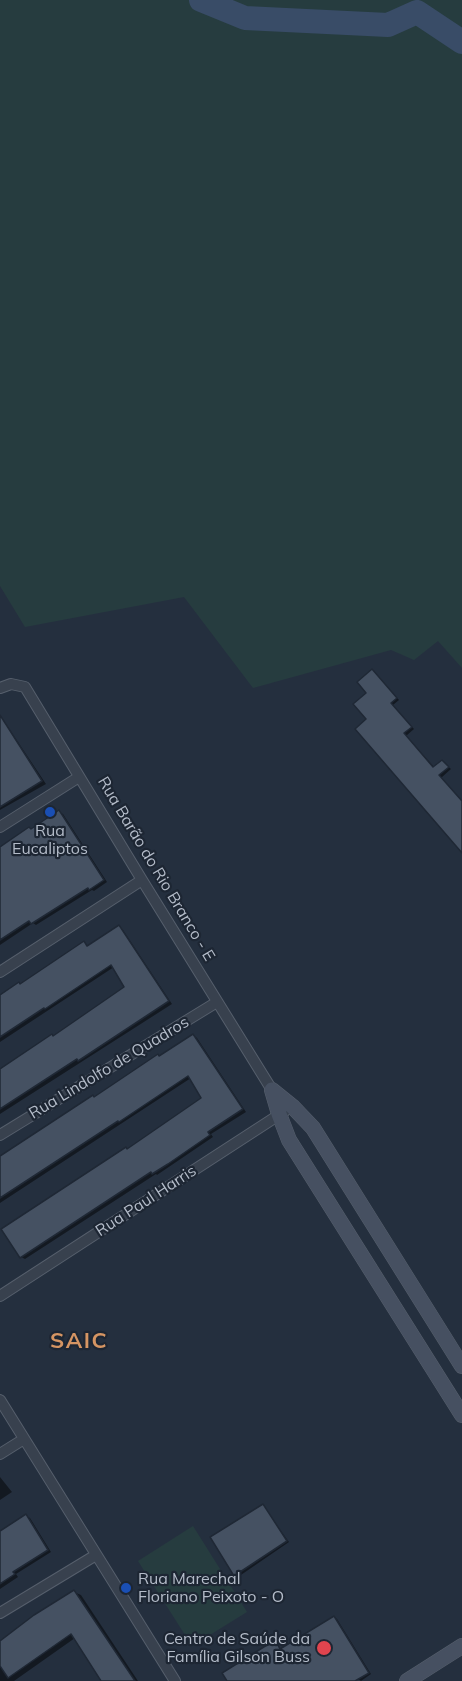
<!DOCTYPE html>
<meta charset="utf-8">
<style>
body{margin:0}
canvas{display:block;background:#242f3e}
</style>
<canvas width="462" height="1681"></canvas>
<script>
const g = document.querySelector('canvas').getContext('2d');
g.lineJoin = 'round';
function fill(path, color) {
  g.fillStyle = color;
  g.fill(path, 'evenodd');
}
function shape(rows) {
  const path = new Path2D();
  for (const r of rows) {
    path.moveTo(r[0], r[1]);
    for (let i = 2; i < r.length; i += 2) path.lineTo(r[i], r[i + 1]);
  }
  return path;
}
function trace(path, color, width, dash) {
  g.strokeStyle = color;
  g.lineWidth = width;
  g.lineCap = dash ? 'butt' : 'round';
  g.setLineDash(dash || []);
  g.stroke(path);
}
function label(font, color, halo, rows, align = 'center') {
  g.font = font + ' Mulish,sans-serif';
  g.lineWidth = 4.5;
  g.setLineDash([]);
  g.textBaseline = 'middle';
  g.strokeStyle = halo;
  g.fillStyle = color;
  for (const [text, x, y, turn = 0] of rows) {
    g.save();
    g.translate(x, y);
    g.rotate((+turn || 0) * Math.PI / 180);
    g.textAlign = isNaN(turn) ? turn : align;
    if (halo) g.strokeText(text, 0, 0);
    g.fillText(text, 0, 0);
    g.restore();
  }
}
fill(shape([
 [0,0,462,0,462,668,438,641,414,660,391,650,253,688,184,597,25,627,0,586],
 [193,1526,247,1612,192,1646,138,1561]
]), '#263c3f');
fill(shape([
 [375,673,399,700,393,705,414,729,406,736,435,768,442,761,451,769,441,778,462,801,462,846,369,719,368,693],
 [0,715,46,784,0,810],
 [59,812,63,814,107,882,94,891,92,890,36,925,33,923,0,945,0,847,32,830],
 [119,927,123,930,172,1004,0,1114,0,1069,54,1037,126,988,114,967,0,1042,0,996,21,985,84,942,89,947],
 [193,1035,197,1038,246,1112,211,1134,213,1137,157,1175,156,1174,25,1259,21,1257,128,1150,203,1099,191,1078,0,1203,0,1158],
 [0,1477,12,1492,0,1500],
 [263,1506,289,1542,238,1577,235,1575],
 [26,1516,30,1518,51,1552,16,1574,18,1577,0,1589,0,1544],
 [74,1592,81,1595,138,1681,101,1681,75,1638,14,1681,0,1681,0,1642],
 [334,1617,337,1619,371,1674,361,1681,358,1679,351,1681,229,1681,275,1641,282,1650]
]), '#0007');
trace(shape([
 [201,0,245,18,388,25,417,12,462,42]
]), '#394c67', 24);
const building = shape([
 [372,669,397,698,391,703,412,727,404,733,433,767,442,760,449,767,439,775,462,801,462,853,355,729,366,719,353,704,366,693,357,682,372,669],
 [0,715,42,781,0,807,0,715],
 [59,810,104,880,89,890,88,888,31,924,29,921,0,940,0,847,29,827,31,829,59,810],
 [119,925,169,1001,78,1061,77,1059,0,1109,0,1069,52,1034,53,1036,124,987,111,965,45,1009,44,1008,0,1037,0,995,19,982,20,984,84,941,87,946,119,925],
 [193,1034,243,1109,208,1132,210,1135,168,1164,152,1174,151,1172,20,1258,1,1229,126,1147,127,1149,201,1098,188,1076,119,1122,118,1121,0,1198,0,1156,93,1095,94,1097,158,1054,159,1056,193,1034],
 [263,1504,287,1541,234,1576,210,1537,263,1504],
 [26,1514,48,1550,13,1572,15,1574,0,1584,0,1531,26,1514],
 [74,1590,135,1681,101,1681,71,1634,8,1678,0,1666,0,1641,34,1615,74,1590],
 [334,1616,369,1673,355,1681,227,1681,222,1673,275,1640,280,1649,334,1616]
]);
fill(building, '#455162');
trace(building, '#1f2835', 1.5);
const street = shape([
 [0,688,11,684,25,687,142,880,272,1090],
 [0,827,79,777],
 [0,972,142,880],
 [0,1135,217,1002],
 [0,1296,285,1111],
 [0,1400,175,1681],
 [0,1454,24,1439],
 [0,1613,96,1555]
]);
const secondary = shape([
 [272,1090,279,1114,289,1140,462,1415],
 [272,1090,293,1107,313,1128,462,1366],
 [407,1681,462,1646]
]);
trace(street, '#565f6c', 12);
trace(secondary, '#565f6c', 16);
trace(street, '#38414e', 10);
trace(secondary, '#465061', 15);
for (const [x, y, r, color] of [
 [50,812,6,"#1a4fb4"],
 [126,1588,6,"#1a4fb4"],
 [324,1648,8,"#e0444e"]
]) {
  const dot = new Path2D();
  dot.arc(x, y, r, 0, 2 * Math.PI);
  g.fillStyle = color;
  g.fill(dot);
  trace(dot, '#1d2633', 2);
}
label('16px', '#b4bcc9', '#1d2633', [
 ["Rua",50,831],
 ["Eucaliptos",50,849],
 ["Rua Marechal",138,1579,"left"],
 ["Floriano Peixoto - O",138,1597,"left"],
 ["Centro de Saúde da",310,1639,"right"],
 ["Família Gilson Buss",310,1657,"right"]
]);
label('16px', '#b4bcc9', '#1d2633', [
 ["Rua Barão do Rio Branco - E",156,869,59],
 ["Rua Lindolfo de Quadros",109,1068,-31],
 ["Rua Paul Harris",146,1201,-33]
]);
g.letterSpacing = '1.5px';
label('bold 22px', '#d59563', '#1d2633', [
 ["SAIC",79,1341]
]);
g.letterSpacing = '0px';
</script>
